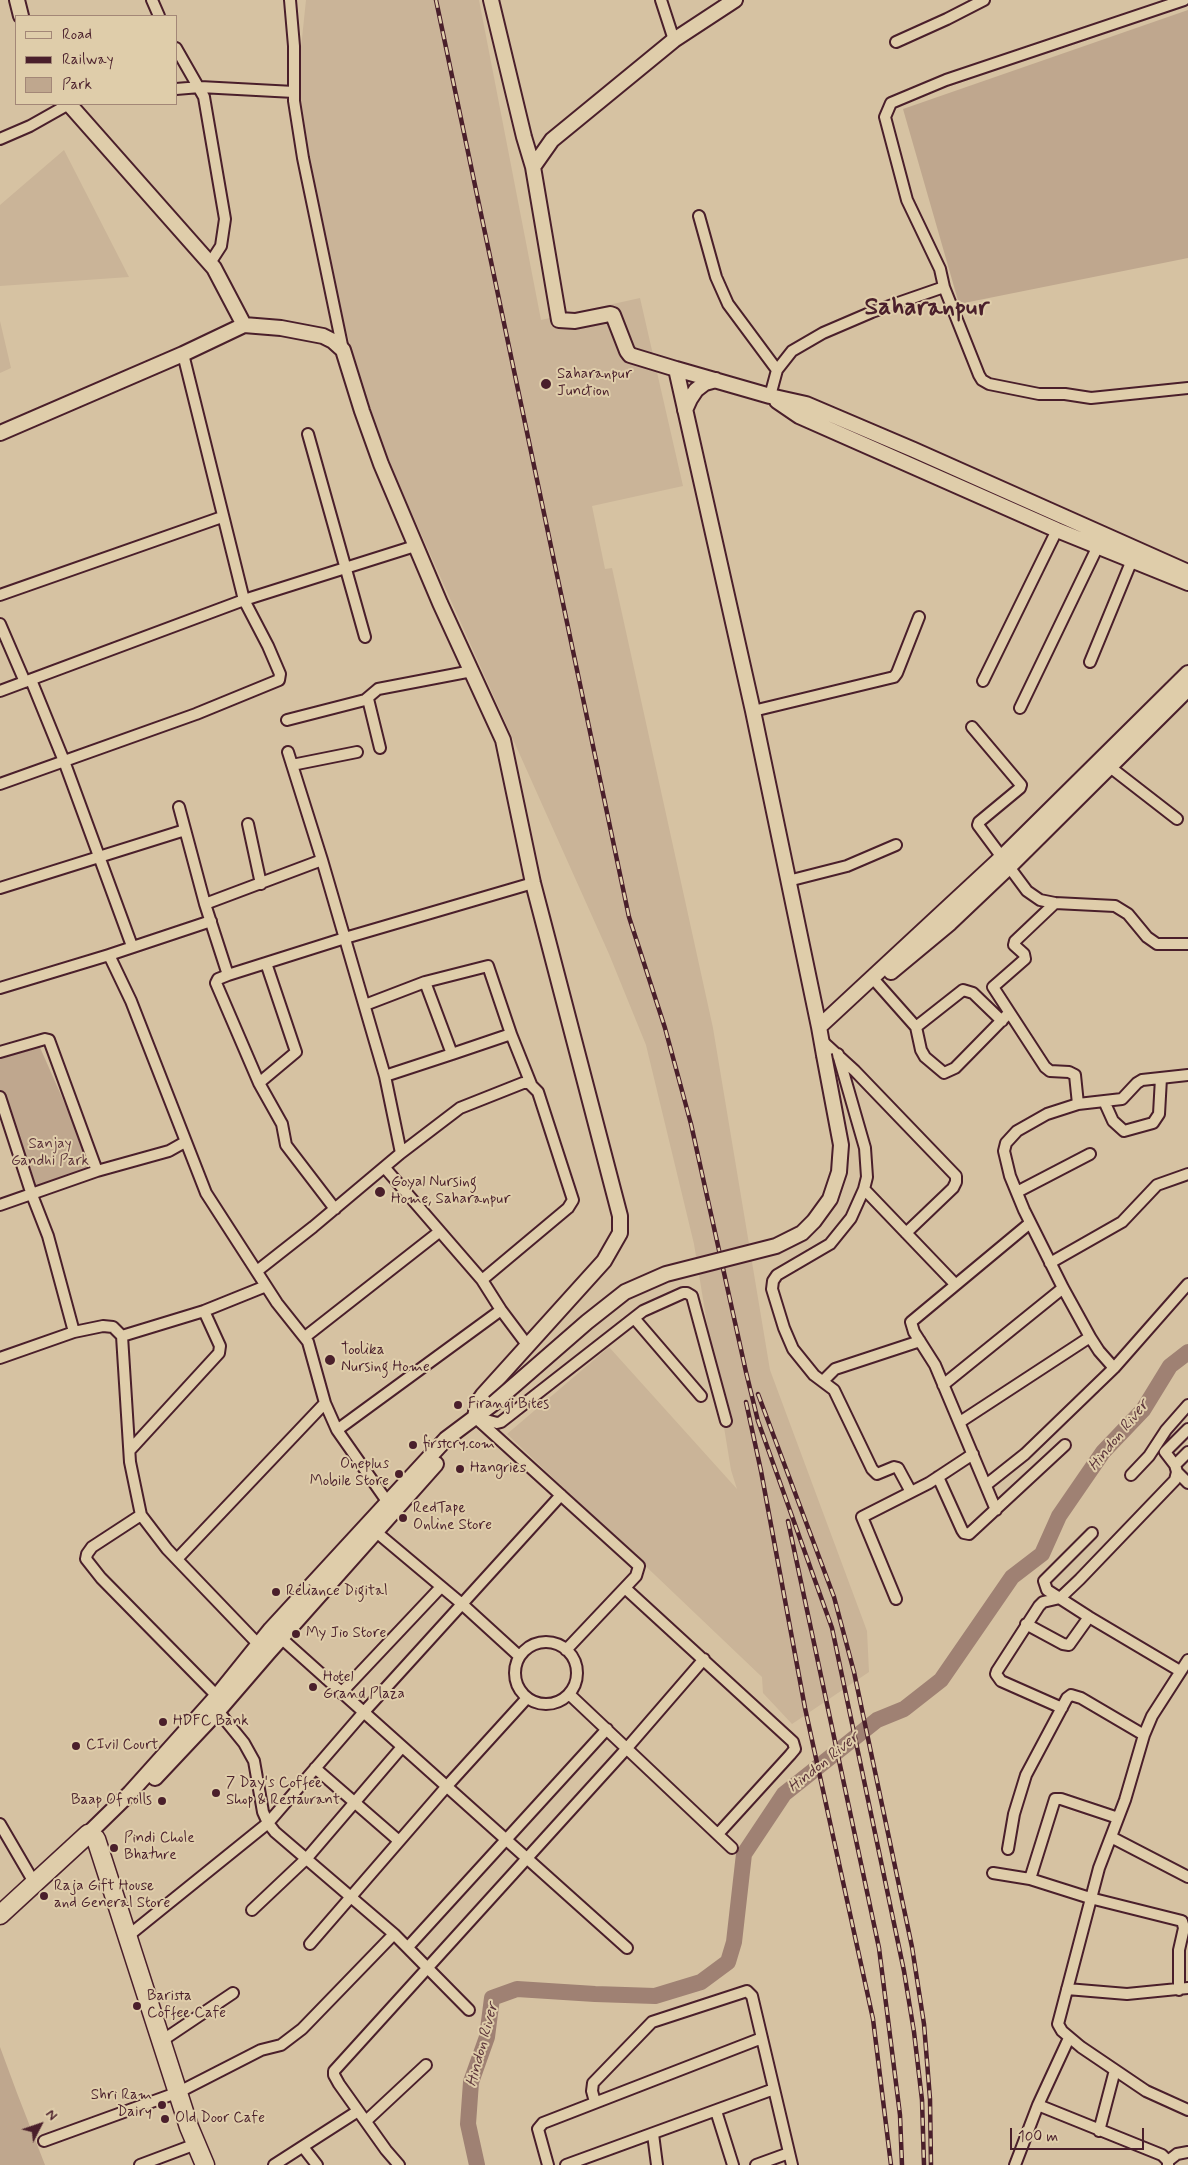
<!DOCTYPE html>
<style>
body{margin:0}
#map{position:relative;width:1188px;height:2165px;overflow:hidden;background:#d6c2a2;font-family:Mynerve,sans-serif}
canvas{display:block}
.legend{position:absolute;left:15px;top:15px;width:162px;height:90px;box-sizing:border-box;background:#dfcdaa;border:1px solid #a38777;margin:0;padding:6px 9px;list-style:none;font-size:15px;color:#4a1f2b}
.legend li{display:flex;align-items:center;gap:10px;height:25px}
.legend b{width:25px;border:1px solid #a38777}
.north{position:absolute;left:15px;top:2100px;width:50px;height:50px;-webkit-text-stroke:4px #dfcdaa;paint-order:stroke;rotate:49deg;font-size:14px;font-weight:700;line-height:20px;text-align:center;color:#4a1f2b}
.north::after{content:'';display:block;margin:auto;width:18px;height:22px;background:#4a1f2b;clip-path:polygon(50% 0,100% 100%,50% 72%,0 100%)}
.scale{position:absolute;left:1010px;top:2128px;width:134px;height:22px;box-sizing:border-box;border:2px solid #4a1f2b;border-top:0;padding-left:6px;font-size:15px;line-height:18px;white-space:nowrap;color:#4a1f2b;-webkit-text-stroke:4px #dfcdaa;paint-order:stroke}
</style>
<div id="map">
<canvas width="1188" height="2165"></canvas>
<ul class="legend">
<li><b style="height:6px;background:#dfcdaa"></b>Road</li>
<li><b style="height:6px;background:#4a1f2b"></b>Railway</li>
<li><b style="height:14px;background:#bfa78e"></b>Park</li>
</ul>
<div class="north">N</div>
<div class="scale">100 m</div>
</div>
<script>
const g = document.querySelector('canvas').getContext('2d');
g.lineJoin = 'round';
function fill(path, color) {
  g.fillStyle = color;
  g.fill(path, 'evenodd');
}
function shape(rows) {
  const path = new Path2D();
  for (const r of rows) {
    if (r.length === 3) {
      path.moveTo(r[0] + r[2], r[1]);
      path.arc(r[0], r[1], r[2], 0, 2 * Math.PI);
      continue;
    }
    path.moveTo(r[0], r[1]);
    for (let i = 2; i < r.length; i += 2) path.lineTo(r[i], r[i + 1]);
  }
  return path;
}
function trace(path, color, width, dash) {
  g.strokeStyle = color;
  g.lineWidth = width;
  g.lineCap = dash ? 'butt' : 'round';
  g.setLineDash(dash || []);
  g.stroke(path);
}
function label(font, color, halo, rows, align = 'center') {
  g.font = font + ' Mynerve,sans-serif';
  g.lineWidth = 4;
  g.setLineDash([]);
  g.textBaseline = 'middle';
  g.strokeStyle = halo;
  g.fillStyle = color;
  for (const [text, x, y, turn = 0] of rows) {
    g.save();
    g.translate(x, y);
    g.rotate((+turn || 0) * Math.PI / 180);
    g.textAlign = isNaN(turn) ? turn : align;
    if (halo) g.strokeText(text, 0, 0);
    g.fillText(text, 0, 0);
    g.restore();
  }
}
fill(shape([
 [306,0,479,0,541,320,640,298,683,486,592,506,605,569,612,568,713,1028,770,1370,867,1631,869,1672,792,1724,763,1693,762,1677,507,1434,609,1347,737,1489,731,1470,694,1244,646,1045,609,954,380,442,342,318,308,153,298,77],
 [64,150,129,277,0,286,0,205],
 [0,321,11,368,0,373]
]), '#cab498');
fill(shape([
 [1188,10,1188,258,959,304,903,109],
 [38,1043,95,1172,28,1200,0,1102,0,1057],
 [0,2047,17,2093,45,2165,0,2165]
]), '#bfa78e');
trace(shape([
 [477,2165,468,2124,471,2082,487,2037,492,1998,517,1989,595,1994,655,1996,701,1982,728,1962,734,1942,744,1854,784,1794,877,1720,904,1709,941,1680,1012,1577,1042,1554,1059,1516,1103,1452,1143,1410,1170,1366,1188,1352]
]), '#9f8173', 16);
const street = shape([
 [152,0,159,16],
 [290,0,294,46,294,101,303,158,343,350],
 [661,0,674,40],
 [896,42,947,19,984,0],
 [176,48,204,97,225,219,221,246,210,263],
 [176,89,200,87,294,92],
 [0,139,30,126,69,104],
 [699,216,716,277,728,304,777,370],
 [944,287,979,375,982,380,989,384,1039,394,1065,394,1091,398,1188,388],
 [770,396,777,370,792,351,823,333,872,312,944,287,940,269,907,200,885,117,891,103,946,80,1184,0],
 [308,434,365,637],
 [0,595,222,517],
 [0,624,25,682],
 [1090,662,1132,560],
 [31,680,64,761,132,946],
 [983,681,1057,530],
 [0,691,244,600,415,546],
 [368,699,380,748],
 [1020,708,1098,546],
 [753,711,894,677,897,673,919,617],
 [287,720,365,700,378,689,472,671],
 [972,727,1021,785,1020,788,979,822,978,825,1027,891,1040,900,1055,903,1115,906,1128,914,1147,937,1157,944,1188,944],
 [288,752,322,860,385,1076,401,1153],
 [292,765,357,752],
 [1110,767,1177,819],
 [0,784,196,714,279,680,280,674,268,646,244,600,183,354],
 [179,807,205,904,228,975],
 [248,824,261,884],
 [788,881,847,866,896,845],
 [0,888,185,830],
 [1055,903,1015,941,1014,945,1024,954,1025,959,993,987,1045,1067,1050,1071,1069,1072,1075,1075,1078,1104],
 [205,904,322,860],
 [109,955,211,921],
 [266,963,296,1052,259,1083,216,983,218,979,228,975,345,938,533,883],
 [425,982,488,966,511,1034,531,1084],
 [877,983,916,1027,921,1050,925,1057,944,1073,955,1068,1009,1013],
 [0,988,109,955,131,1001,206,1193,277,1303,308,1342,325,1403,177,1559],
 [365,1005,425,982,452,1054,385,1076],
 [916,1027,963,990,973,993,1002,1021],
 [821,1040,855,1071,956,1176,956,1182,953,1188,906,1233],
 [0,1052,45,1039,49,1040,97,1171],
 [452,1054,511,1034],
 [838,1054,865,1148,867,1177,864,1189,851,1218,830,1244,777,1275,773,1281,772,1289,784,1328,793,1349,814,1375,834,1390,872,1469,877,1474,894,1467,898,1468,911,1492],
 [259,1083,282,1124,286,1145,335,1209],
 [0,1097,32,1195,48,1236,74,1332],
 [1104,1101,1113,1121,1124,1131,1153,1123,1159,1114,1161,1078],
 [385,1168,482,1280],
 [864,1189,955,1284],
 [1017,1192,1090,1154],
 [0,1205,97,1171,169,1151,185,1142],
 [1050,1263,1122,1222,1157,1185,1188,1174],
 [257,1271,313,1227,401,1153,460,1108,523,1083,529,1083,538,1092,573,1200,568,1208,482,1280,501,1310,528,1346],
 [634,1318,701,1396],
 [122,1336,204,1311,266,1286],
 [305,1337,439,1232],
 [1090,1337,1099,1351,1114,1368],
 [0,1358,74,1332,103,1326,113,1327,122,1336,130,1462,141,1515,167,1549,259,1645],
 [823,1381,835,1369,920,1341],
 [943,1385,1063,1288],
 [325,1403,337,1430,501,1310],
 [475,1417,497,1423,501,1422,643,1311,683,1293,687,1293,692,1296,726,1421],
 [477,1419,639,1566,636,1576,566,1650],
 [960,1422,1090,1337,1063,1288,1024,1210,1010,1176,1004,1151,1006,1143,1017,1131,1047,1114,1078,1104,1122,1099,1137,1083,1142,1080,1188,1075],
 [337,1430,391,1507],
 [130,1450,219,1353,220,1346,204,1311],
 [1175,1465,1165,1452,1188,1429],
 [1177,1472,1188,1483],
 [1131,1475,1149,1456,1166,1430,1188,1405],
 [938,1477,962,1530,964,1533,969,1534,1065,1445],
 [986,1485,1025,1454,1114,1368,1188,1284],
 [996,1510,935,1365,914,1332,911,1322,1030,1223],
 [141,1515,92,1547,87,1554,86,1559,101,1578,217,1696],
 [375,1531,462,1604,519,1656],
 [1092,1533,1044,1581,1047,1590,1089,1617,1180,1671],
 [625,1588,793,1742,795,1749,790,1755,718,1834],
 [896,1599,862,1517,929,1483,973,1454],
 [1026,1624,1063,1644,1069,1645,1089,1617],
 [281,1638,627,1948],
 [546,1673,31],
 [1188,1660,1152,1716,1144,1735,1125,1800,1099,1868,1058,2024,1062,2031,1081,2047,1146,2091,1188,2110],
 [341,1693,441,1587],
 [569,1694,732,1848],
 [1062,1708,1001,1681,996,1674,997,1671,1039,1606,1043,1602,1060,1598,1080,1579,1175,1480,1177,1472,1175,1465,1188,1452],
 [218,1711,244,1743,254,1761,263,1812,268,1823,275,1832,394,1934,469,2010],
 [315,1768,399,1841],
 [0,1824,35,1884],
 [1111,1837,1188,1877],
 [1008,1849,1014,1814,1026,1775,1067,1698,1071,1695,1081,1698,1144,1735],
 [993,1873,1030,1879,1090,1898,1182,1921,1184,1928,1179,1950,1179,1990],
 [1030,1879,1055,1799,1061,1799,1118,1818],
 [252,1910,307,1858,402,1747],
 [128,1936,268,1823,363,1713,561,1495],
 [310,1944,447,1786,527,1698],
 [408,1947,607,1729],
 [1067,1989,1127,1994,1188,1988],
 [163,2040,233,1993],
 [595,2102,592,2091,593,2083,652,2022,747,1991,752,1996,792,2165],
 [1038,2105,1162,2155,1168,2161,1168,2165],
 [716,2111,733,2165],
 [366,2121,426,2065],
 [1099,2131,1115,2070],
 [653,2134,657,2165],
 [44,2141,179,2092,261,2050,281,2045,302,2029,394,1934],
 [303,2147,317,2165],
 [1168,2161,1177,2154,1188,2152],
 [140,2165,196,2144],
 [274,2165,358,2111],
 [399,2165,386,2150,339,2084,334,2075,334,2071,627,1748,704,1659],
 [548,2165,538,2129,543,2123,762,2038],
 [566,2165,774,2089],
 [756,2165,789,2153],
 [1015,2165,1038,2105,1069,2038]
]);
const secondary = shape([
 [17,0,21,16],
 [491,0,524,137,533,167],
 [69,104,214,268,244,325],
 [676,369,630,355,627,351,613,315,610,314,575,321,559,320,533,167,552,140,674,40,735,0],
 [777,401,799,416,1057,530,1188,583],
 [685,410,690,399,696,390,705,383,716,380],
 [0,433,183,354,244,325,281,328,323,336,333,341,343,350,362,411,381,464,440,603,503,740,533,883,620,1216,620,1233,604,1261,483,1395,478,1402,475,1417],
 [891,972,950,923,1009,867,1188,689],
 [819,1027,753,711,676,369,770,396,806,404,914,450,1188,572],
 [824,1055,819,1027,1001,858,1188,673],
 [155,1778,218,1711,268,1653,436,1464],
 [88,1834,130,1793,217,1696,271,1629,446,1439,494,1403]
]);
const highway = shape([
 [0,1915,88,1834,96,1839,189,2127,205,2165]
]);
trace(street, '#4a1f2b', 14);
trace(secondary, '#4a1f2b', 18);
trace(highway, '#4a1f2b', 21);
trace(street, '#dfcdaa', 10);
trace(secondary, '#dfcdaa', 14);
trace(highway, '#dfcdaa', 18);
const rail = shape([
 [436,0,629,917,665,1028,691,1124,746,1372,758,1421,832,1628,904,1971,914,2032,922,2100,924,2165],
 [758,1394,834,1597,854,1672,912,1947,924,2024,930,2099,931,2165],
 [746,1402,761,1471,805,1708,873,2019,891,2165],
 [788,1521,879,1948,900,2115,902,2165]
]);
trace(rail, '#4a1f2b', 4.5);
trace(rail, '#dfcdaa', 2.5, [8]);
const secondaryBridge = shape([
 [494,1403,587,1322,625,1292,666,1274,776,1246,802,1233,814,1221,830,1199,839,1172,840,1158,841,1145,824,1055]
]);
trace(secondaryBridge, '#4a1f2b', 18, []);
trace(secondaryBridge, '#dfcdaa', 14);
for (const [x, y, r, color] of [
 [546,384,6,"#4a1f2b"],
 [380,1192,6,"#4a1f2b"],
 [330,1360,6,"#4a1f2b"],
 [458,1405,5,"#4a1f2b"],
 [413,1445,5,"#4a1f2b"],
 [460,1469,5,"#4a1f2b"],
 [399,1474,5,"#4a1f2b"],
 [403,1518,5,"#4a1f2b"],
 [276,1592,5,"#4a1f2b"],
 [296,1634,5,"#4a1f2b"],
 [313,1687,5,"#4a1f2b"],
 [163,1722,5,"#4a1f2b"],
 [76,1746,5,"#4a1f2b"],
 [216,1793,5,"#4a1f2b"],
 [162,1801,5,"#4a1f2b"],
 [114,1848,5,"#4a1f2b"],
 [44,1896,5,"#4a1f2b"],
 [137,2006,5,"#4a1f2b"],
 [162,2105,5,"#4a1f2b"],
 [165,2119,5,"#4a1f2b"]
]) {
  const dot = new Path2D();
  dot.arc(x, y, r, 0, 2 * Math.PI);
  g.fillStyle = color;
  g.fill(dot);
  trace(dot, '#dfcdaa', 2);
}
label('15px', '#4a1f2b', '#dfcdaa', [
 ["Saharanpur",557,375],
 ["Junction",557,392],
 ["Goyal Nursing",391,1183],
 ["Home, Saharanpur",391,1200],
 ["Toolika",341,1351],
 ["Nursing Home",341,1368],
 ["Firangi Bites",468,1405],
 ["firstcry.com",423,1445],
 ["Oneplus",389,1465,"right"],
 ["Mobile Store",389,1482,"right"],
 ["Hangries",470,1469],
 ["RedTape",413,1509],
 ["Online Store",413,1526],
 ["Reliance Digital",286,1592],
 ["My Jio Store",306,1634],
 ["Hotel",323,1678],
 ["Grand Plaza",323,1695],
 ["HDFC Bank",173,1722],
 ["CIvil Court",86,1746],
 ["7 Day's Coffee",226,1784],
 ["Shop & Restaurant",226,1801],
 ["Baap Of rolls",152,1801,"right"],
 ["Pindi Chole",124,1839],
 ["Bhature",124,1856],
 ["Raja Gift House",54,1887],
 ["and General Store",54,1904],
 ["Barista",147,1997],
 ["Coffee Cafe",147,2014],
 ["Shri Ram",152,2096,"right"],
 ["Dairy",152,2113,"right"],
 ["Old Door Cafe",175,2119]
], 'left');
label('15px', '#5c333a', '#dfcdaa', [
 ["Sanjay",50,1145],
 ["Gandhi Park",50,1162]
]);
label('italic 16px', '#5b3339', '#dfcdaa', [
 ["Hindon River",1119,1436,-51],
 ["Hindon River",824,1763,-39],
 ["Hindon River",483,2045,-75]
]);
label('bold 25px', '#4a1f2b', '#dfcdaa', [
 ["Saharanpur",927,309]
]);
</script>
